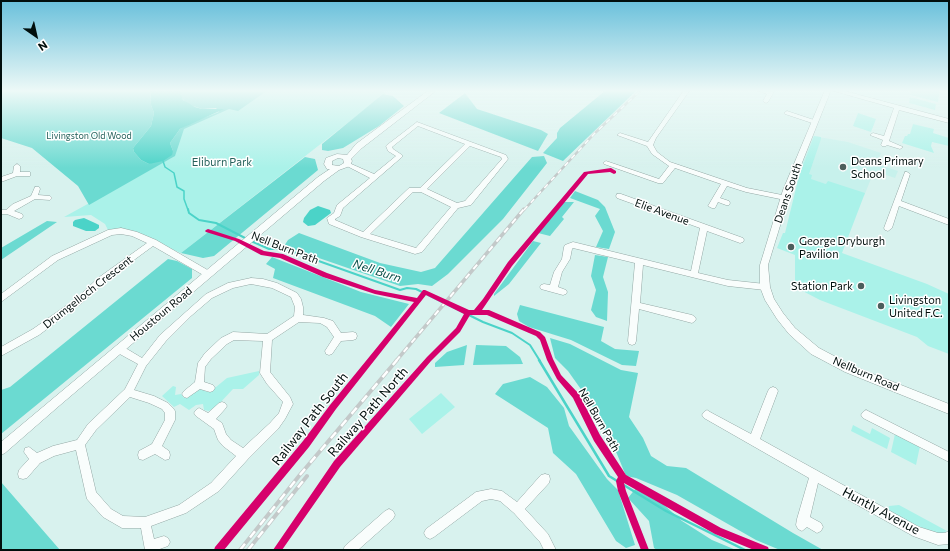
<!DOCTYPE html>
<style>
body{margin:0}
#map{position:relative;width:950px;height:551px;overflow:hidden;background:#d8f2ee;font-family:Commissioner,sans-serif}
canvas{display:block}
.frame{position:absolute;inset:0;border:2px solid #010f0d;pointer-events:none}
.north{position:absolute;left:16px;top:16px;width:40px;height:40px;-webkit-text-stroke:3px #fff;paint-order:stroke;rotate:146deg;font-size:11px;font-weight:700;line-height:16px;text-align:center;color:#010f0d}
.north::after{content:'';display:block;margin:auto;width:14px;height:18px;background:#010f0d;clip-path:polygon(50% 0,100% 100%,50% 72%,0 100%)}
</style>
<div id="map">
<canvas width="950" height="551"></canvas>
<div class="frame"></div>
<div class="north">N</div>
</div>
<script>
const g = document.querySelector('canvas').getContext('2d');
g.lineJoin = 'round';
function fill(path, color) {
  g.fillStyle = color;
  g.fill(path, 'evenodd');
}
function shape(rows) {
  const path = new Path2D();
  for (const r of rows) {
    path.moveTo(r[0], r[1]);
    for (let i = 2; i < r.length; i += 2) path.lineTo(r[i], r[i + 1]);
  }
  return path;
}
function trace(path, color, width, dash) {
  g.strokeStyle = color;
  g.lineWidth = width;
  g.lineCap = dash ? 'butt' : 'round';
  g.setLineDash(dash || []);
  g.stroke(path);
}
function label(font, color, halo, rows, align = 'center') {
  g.font = font + ' Commissioner,sans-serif';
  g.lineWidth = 3;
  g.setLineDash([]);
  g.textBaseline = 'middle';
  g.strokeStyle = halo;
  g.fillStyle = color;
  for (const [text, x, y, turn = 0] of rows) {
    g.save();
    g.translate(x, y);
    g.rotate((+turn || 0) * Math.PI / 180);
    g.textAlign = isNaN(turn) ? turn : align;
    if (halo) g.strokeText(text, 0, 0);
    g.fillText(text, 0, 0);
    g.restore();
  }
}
fill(shape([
 [813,136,848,142,881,153,877,164,898,171,895,178,874,171,864,196,809,179,809,174,800,170,806,151]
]), '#c7f1ec');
fill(shape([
 [268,90,377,90,386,93,181,253,126,231,112,229,108,230,105,224,91,215,64,217,173,157,182,128],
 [911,90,940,90,938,102,910,95],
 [910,97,936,104,935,110,909,103],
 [858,113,876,119,871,132,853,126],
 [913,124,934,129,933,133,949,138,949,146,932,142,931,146,934,153,902,143,905,136,907,136,908,134,910,134],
 [814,136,821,137,821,139,809,174,812,175,811,179,826,184,828,181,865,193,842,253,927,284,949,294,949,354,928,346,917,337,820,300,795,287,795,255,777,248,783,233,785,233,799,176],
 [259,371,259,375,243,389,233,389,218,405,209,411,204,410,203,404,196,405,189,410,180,404,174,407,162,396,173,386,176,387,175,395,181,394,184,398,200,388,207,392,212,388,216,387,227,378],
 [441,393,455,407,422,434,409,419],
 [853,425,870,434,872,428,890,438,887,449,851,431],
 [895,434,920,446,916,465,891,452],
 [899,505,947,531,941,534,928,530,887,513,889,506]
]), '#aaf2e9');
fill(shape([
 [1,90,150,90,151,105,154,113,151,126,133,148,134,152,141,160,149,164,173,151,170,143,180,129,193,122,219,112,216,108,202,109,187,104,181,97,179,90,268,90,238,111,229,109,184,129,175,156,89,205,78,186,32,148,1,138],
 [606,90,637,90,563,161,543,153,557,138,557,133,560,128],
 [465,93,477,109,541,130,548,134,538,151,439,113],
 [383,94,393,96,404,106,379,126,343,148,328,151,322,150,322,144],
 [544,156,547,163,503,219,448,274,432,286,418,284,400,286,284,246,288,240,299,233,380,263,421,272,435,268,532,157],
 [305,157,315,159,318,170,214,256,203,258,181,253],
 [575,191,598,200,605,207,615,232,609,249,596,247,603,231,595,216,600,209,570,198],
 [564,202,574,202,562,217,564,219,550,236,538,233],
 [47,221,57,222,1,260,1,248],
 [533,241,541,243,509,284,494,296,494,294],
 [595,255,608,257,603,277,608,292,607,321,596,317,591,310,596,290,591,276],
 [272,257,361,292,409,304,391,327,375,316,273,278,275,269,266,264],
 [168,259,177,261,192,269,192,278,1,434,1,390,10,387],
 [520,305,604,327,601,341,615,349,639,351,636,366,622,365,571,340,529,327,519,321,517,314],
 [550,338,570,344,621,370,638,373,629,417,643,438,651,456,667,466,686,468,793,533,823,550,780,550,756,540,677,495,636,478,626,476,617,454,590,402,568,371,555,358],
 [467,345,464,365,435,367,435,363,447,352],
 [476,345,506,346,520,357,523,364,473,365],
 [530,377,547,387,564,408,569,426,607,479,618,490,635,545,626,548,616,541,576,474,553,453,548,428,495,394,503,384],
 [1,482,60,550,1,550],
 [636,488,663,504,682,521,712,540,736,550,657,550,654,548,649,521,628,498]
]), '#6bdad1');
fill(shape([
 [150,90,179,90,183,100,195,107,202,109,224,109,180,129,170,143,173,151,172,155,163,161,149,164,141,160,134,152,133,148,151,126,154,113,151,105],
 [318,206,330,210,331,213,315,225,308,226,303,222,304,218,310,210],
 [84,218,95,223,99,225,99,228,95,231,86,231,73,226,73,222,75,220]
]), '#4bd3c8');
trace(shape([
 [163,161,165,167,174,173,177,187,184,191,184,199,188,210]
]), '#4bd3c8', 1.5);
trace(shape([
 [188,209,189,213,199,220,216,223,247,239],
 [251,241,269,249,285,249,400,290,407,288,416,289,483,322,512,333,530,345,540,361]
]), '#4bd3c8', 2);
trace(shape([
 [539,360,609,476,666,511,745,550]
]), '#4bd3c8', 2.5);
const minor = shape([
 [684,90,690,90,656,138,653,145,657,152,670,162,747,188,787,196,789,198,787,200,785,200,746,192,727,186,720,198,729,201,730,203,729,205,726,205,718,202,715,208,712,208,708,206,721,184,675,168,663,183,658,183,604,164,603,163,606,161,659,179,669,166,652,154,647,146,617,135,620,133,648,142,684,90],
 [756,90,769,91,775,90,768,102,766,103,763,101,767,94,756,90],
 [830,90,841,90,949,119,949,123,899,110,889,141,903,147,900,149,887,145,886,146,882,146,881,145,883,140,870,135,873,133,884,136,894,108,830,90],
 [787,111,817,121,818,122,815,124,785,114,784,113,787,111],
 [417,122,506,155,508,159,471,205,458,208,422,252,415,254,412,253,361,237,329,224,327,218,334,213,337,205,370,178,345,165,345,163,349,163,374,174,396,156,388,151,386,146,387,145,417,122],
 [418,126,465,144,420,188,409,188,363,232,335,220,335,219,340,216,343,208,402,157,402,155,393,149,392,147,418,126],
 [470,146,501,157,502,159,465,201,457,203,427,189,470,146],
 [413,192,421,192,451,207,416,248,370,234,413,192],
 [17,164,20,166,20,172,30,172,30,176,17,176,1,182,1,177,13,173,14,166,17,164],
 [905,172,907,172,910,174,901,201,949,219,949,225,899,206,892,228,888,231,885,230,884,228,905,172],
 [35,187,39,187,40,189,38,195,50,196,52,198,50,200,35,199,14,211,22,214,23,216,22,218,19,219,7,214,1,214,1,210,6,210,13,204,31,196,35,187],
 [617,194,621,194,743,238,744,240,743,242,740,243,707,231,698,273,728,280,765,284,768,285,769,287,768,289,765,290,728,286,643,265,640,303,692,315,695,317,696,319,695,321,692,323,639,309,636,341,635,344,632,345,629,344,628,341,635,263,573,248,572,249,570,259,562,272,558,287,566,290,567,292,566,294,563,295,541,289,540,287,541,285,544,284,550,285,554,272,562,259,564,247,565,245,573,242,691,271,700,228,617,198,616,196,617,194],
 [121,228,137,232,156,240,211,272,212,274,211,276,205,276,153,246,104,282,83,302,39,335,1,356,1,347,33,329,77,298,98,278,147,243,132,236,121,234,112,235,58,260,1,302,1,294,52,256,108,230,121,228],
 [251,278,263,279,277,283,297,293,301,299,303,307,303,315,324,318,333,321,341,333,353,332,356,333,357,336,356,339,353,340,341,341,332,354,329,355,326,354,325,351,334,337,327,327,320,323,299,322,272,340,270,372,290,397,293,404,285,419,278,429,248,459,219,491,186,513,151,526,154,539,164,536,168,538,170,542,168,546,157,550,145,550,141,528,122,528,103,517,87,499,86,495,76,450,54,456,40,463,27,478,23,479,19,478,18,474,19,470,29,459,24,452,25,448,29,447,37,453,53,446,77,440,88,424,125,389,138,364,116,352,115,349,116,346,119,345,122,346,142,358,160,335,206,294,228,283,251,278],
 [251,284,272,288,291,297,295,307,294,316,267,334,233,332,221,338,205,353,198,363,195,382,184,391,182,394,184,397,187,398,200,389,210,392,213,391,215,388,213,385,204,382,205,367,211,359,227,344,234,340,263,341,260,373,267,384,283,402,279,413,270,423,243,448,231,440,226,434,222,423,216,419,225,409,227,406,225,403,222,402,219,403,208,413,199,408,196,410,194,413,196,416,214,429,218,440,223,446,236,456,211,483,179,505,145,517,123,516,111,509,96,492,85,445,96,430,130,397,149,403,162,409,165,413,165,420,152,444,139,451,138,455,139,459,143,460,155,454,165,460,169,459,170,455,169,451,162,446,175,420,175,411,173,408,168,403,154,396,134,390,146,366,166,341,191,316,212,298,233,288,251,284],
 [773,387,776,388,778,391,760,439,919,527,938,533,945,533,949,531,949,544,938,545,913,536,818,483,810,517,821,523,823,527,821,531,817,533,807,527,802,531,798,529,796,525,797,519,809,478,704,418,702,415,704,412,707,410,710,412,751,434,768,391,770,388,773,387],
 [866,410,949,452,949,462,863,418,861,415,863,412,866,410],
 [545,474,549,475,550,479,549,483,525,509,548,534,556,550,544,550,540,542,514,513,500,501,491,499,482,501,434,537,430,539,426,537,424,533,426,529,476,492,491,489,502,491,517,502,541,475,545,474],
 [389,509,393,511,395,515,393,519,358,550,343,550,345,546,385,511,389,509]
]);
const tertiary = shape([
 [429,90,437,90,362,148,351,159,352,161,350,166,339,170,324,181,59,406,5,453,1,455,1,442,318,177,330,169,327,169,324,164,326,158,337,154,347,155,356,144,429,90],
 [338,158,343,159,344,163,339,166,332,165,332,161,338,158],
 [825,90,831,90,791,190,768,265,770,287,774,299,783,313,795,328,819,348,853,366,949,404,949,414,845,372,811,354,789,334,777,319,765,300,760,287,760,265,783,190,825,90]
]);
trace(minor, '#93a7a4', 1);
trace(tertiary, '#93a7a4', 1);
fill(minor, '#f9fdfc');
fill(tertiary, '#f9fdfc');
const railFar2 = shape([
 [524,210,594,134,641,90]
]);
const railFar1 = shape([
 [396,361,524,209]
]);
const rail = shape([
 [240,550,299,476,397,360],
 [248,550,307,476]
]);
trace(railFar2, '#c3c9c9', 2.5);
trace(railFar1, '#c3c9c9', 3.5);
trace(rail, '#c3c9c9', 4);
trace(railFar2, '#fff', 1.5, [5]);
trace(railFar1, '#fff', 2, [6]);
trace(rail, '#fff', 2.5, [8]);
fill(shape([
 [611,168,616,171,616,173,614,174,610,172,588,174,512,266,482,310,489,310,540,332,545,337,553,359,561,375,579,394,600,435,626,475,721,528,768,547,769,550,754,550,715,534,624,483,626,491,649,550,641,550,618,491,616,481,618,477,594,441,573,398,557,379,547,360,540,340,536,336,487,315,470,315,460,332,431,361,340,467,282,550,273,550,334,461,427,357,456,328,464,314,426,295,336,409,309,447,224,550,214,550,215,547,303,441,330,405,414,302,375,294,323,277,280,258,261,255,235,241,206,232,205,231,206,230,208,229,239,239,264,251,283,254,327,273,375,290,417,298,423,290,425,290,469,310,474,310,483,299,508,262,584,172,611,168]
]), '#d6006c');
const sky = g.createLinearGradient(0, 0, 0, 168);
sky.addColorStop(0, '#69c0db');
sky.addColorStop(0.54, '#edf9f7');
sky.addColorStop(1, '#edf9f700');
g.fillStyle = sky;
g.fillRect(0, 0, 950, 168);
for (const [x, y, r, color] of [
 [843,167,4,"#4c5e5c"],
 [791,247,4,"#4c5e5c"],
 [861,286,4,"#4c5e5c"],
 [881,306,4,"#4c5e5c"]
]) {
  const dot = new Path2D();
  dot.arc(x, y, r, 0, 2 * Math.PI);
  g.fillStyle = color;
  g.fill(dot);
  trace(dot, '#fff', 1.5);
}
label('9px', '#24615b', '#fff', [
 ["Livingston Old Wood",89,136]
]);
label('11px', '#010f0d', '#fff', [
 ["Deans Primary",851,161],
 ["School",851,174],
 ["George Dryburgh",799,241],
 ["Pavilion",799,254],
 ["Station Park",853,286,"right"],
 ["Livingston",889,300],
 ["United F.C.",889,313]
], 'left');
label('11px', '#24615b', '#fff', [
 ["Eliburn Park",222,162]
]);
label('11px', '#010f0d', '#fff', [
 ["Deans South",788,193,-71],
 ["Elie Avenue",662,212,20],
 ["Nell Burn Path",285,248,21],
 ["Drumgelloch Crescent",88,292,-38],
 ["Houstoun Road",161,314,-40],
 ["Nellburn Road",866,374,23],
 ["Nell Burn Path",599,420,60]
]);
label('italic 12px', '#0b4f49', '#fff', [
 ["Nell Burn",377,271,18]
]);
label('13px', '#010f0d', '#fff', [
 ["Railway Path North",368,412,-49],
 ["Railway Path South",310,419,-52],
 ["Huntly Avenue",881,511,28]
]);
</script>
